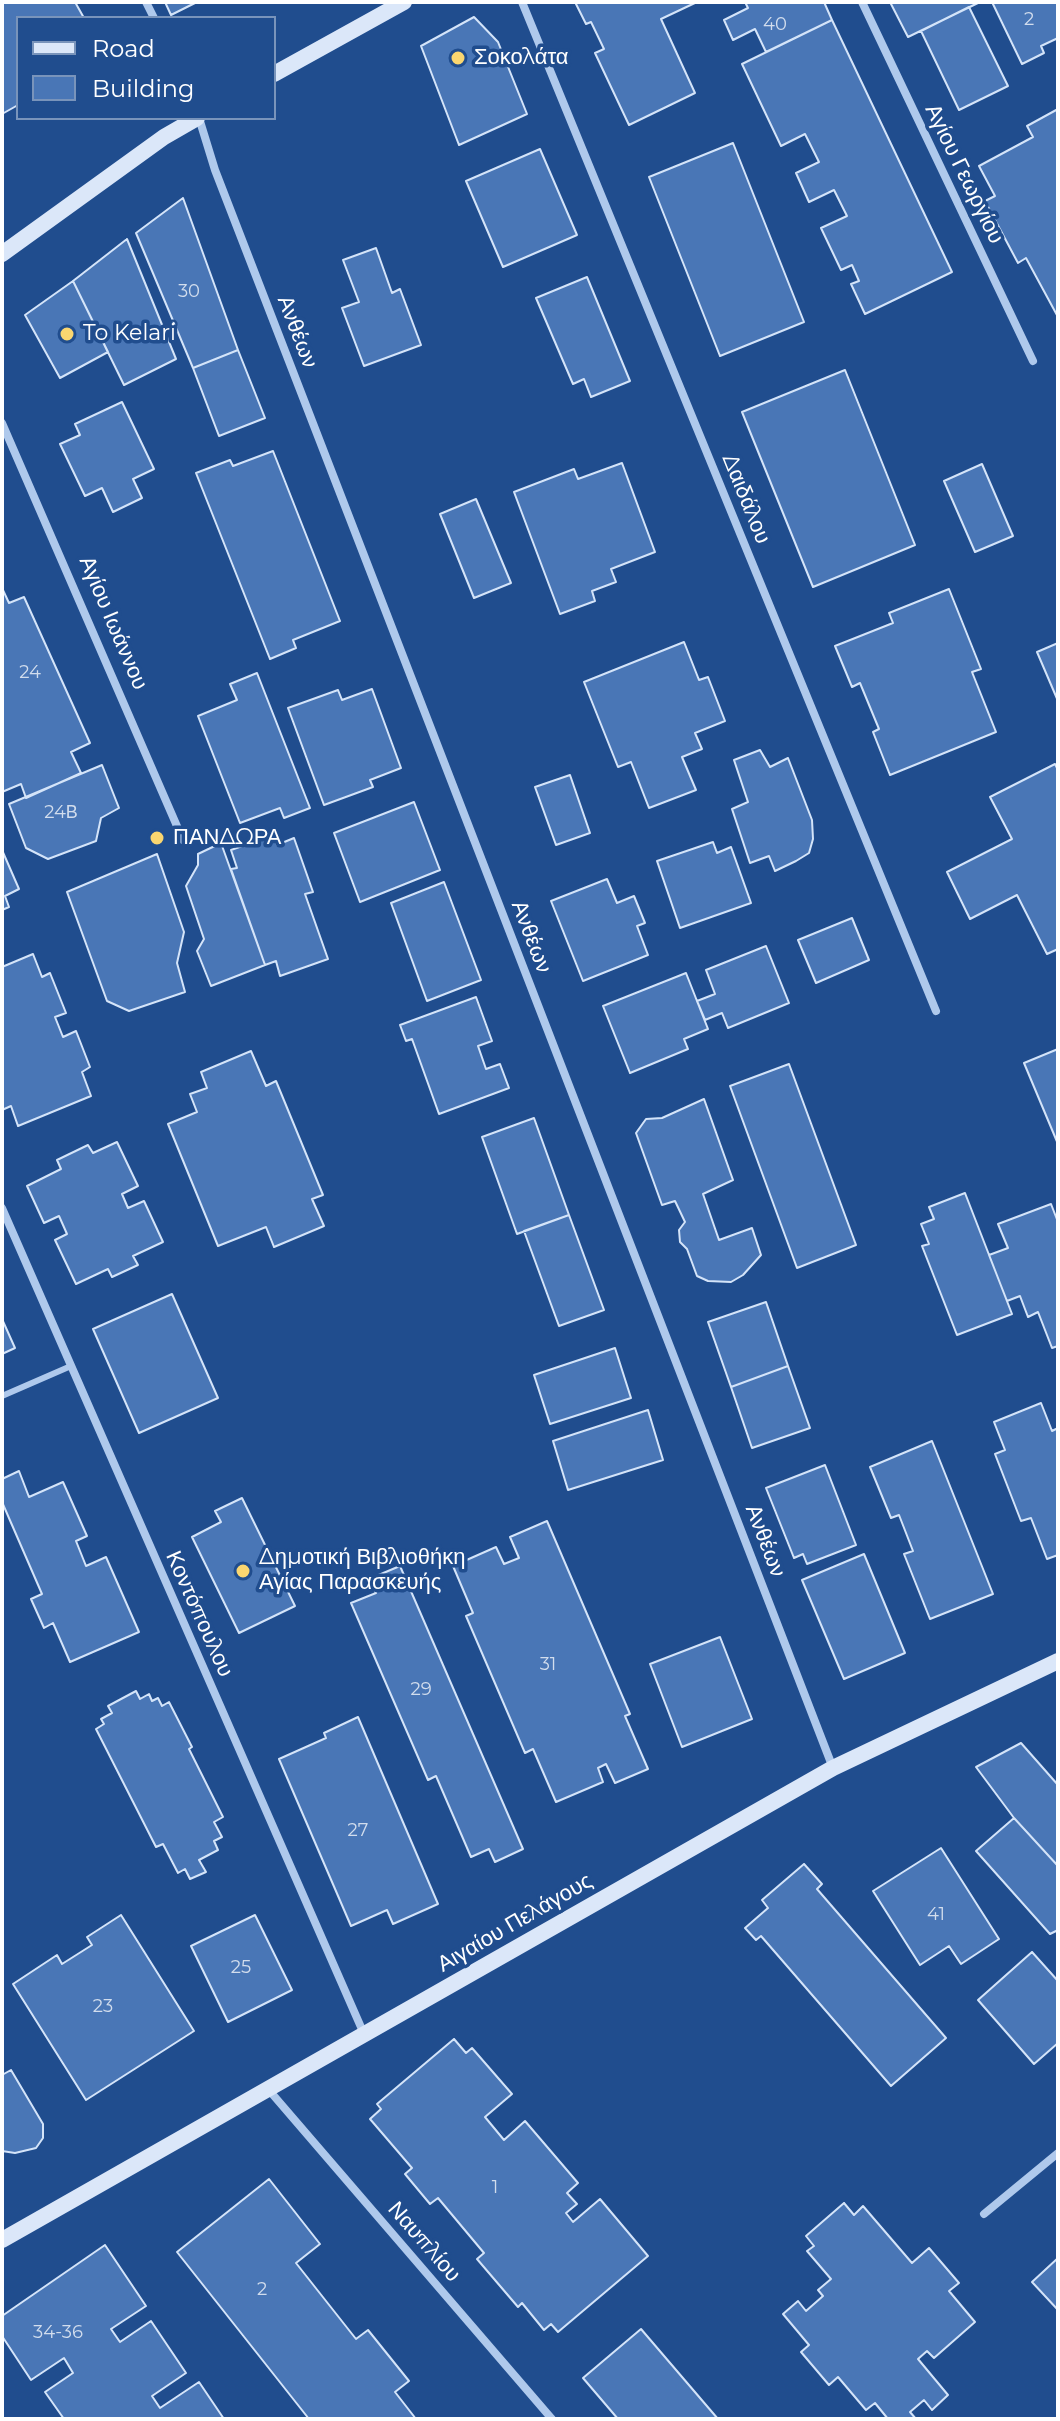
<!DOCTYPE html>
<meta charset="utf-8">
<style>
body{margin:0}
#map{position:relative;width:1060px;height:2421px;overflow:hidden;background:#204d8e;font-family:Montserrat,sans-serif}
canvas{display:block}
.frame{position:absolute;inset:0;border:4px solid #fff;pointer-events:none}
.legend{position:absolute;left:16px;top:16px;width:260px;height:104px;box-sizing:border-box;background:#204d8e;border:2px solid #7994bb;margin:0;padding:10px 14px;list-style:none;font-size:24px;color:#fff}
.legend li{display:flex;align-items:center;gap:16px;height:40px}
.legend b{width:40px;border:2px solid #7994bb}
</style>
<div id="map">
<canvas width="1060" height="2421"></canvas>
<div class="frame"></div>
<ul class="legend">
<li><b style="height:10px;background:#dbe7f9"></b>Road</li>
<li><b style="height:22px;background:#4976b6"></b>Building</li>
</ul>
</div>
<script>
const g = document.querySelector('canvas').getContext('2d');
g.lineJoin = 'round';
function fill(path, color) {
  g.fillStyle = color;
  g.fill(path, 'evenodd');
}
function shape(rows) {
  const path = new Path2D();
  for (const r of rows) {
    path.moveTo(r[0], r[1]);
    for (let i = 2; i < r.length; i += 2) path.lineTo(r[i], r[i + 1]);
  }
  return path;
}
function trace(path, color, width, dash) {
  g.strokeStyle = color;
  g.lineWidth = width;
  g.lineCap = dash ? 'butt' : 'round';
  g.setLineDash(dash || []);
  g.stroke(path);
}
function label(font, color, halo, rows, align = 'center') {
  g.font = font + ' Montserrat,sans-serif';
  g.lineWidth = 7;
  g.setLineDash([]);
  g.textBaseline = 'middle';
  g.strokeStyle = halo;
  g.fillStyle = color;
  for (const [text, x, y, turn = 0] of rows) {
    g.save();
    g.translate(x, y);
    g.rotate((+turn || 0) * Math.PI / 180);
    g.textAlign = isNaN(turn) ? turn : align;
    if (halo) g.strokeText(text, 0, 0);
    g.fillText(text, 0, 0);
    g.restore();
  }
}
const building = shape([
 [2,2,75,2,84,18,18,18,18,105,2,114,2,2],
 [165,2,197,2,171,15,165,2],
 [575,2,697,2,661,19,695,93,629,125,595,53,604,49,591,22,586,24,575,2],
 [745,2,824,2,832,20,766,52,755,29,733,40,724,20,748,8,745,2],
 [890,2,980,2,908,37,890,2],
 [992,2,1058,2,1058,38,1041,46,1044,53,1022,64,992,2],
 [969,7,1008,86,959,110,921,31,969,7],
 [474,17,498,42,527,114,459,145,421,46,474,17],
 [832,20,952,272,865,314,851,284,859,281,852,265,841,270,821,228,847,216,834,190,809,202,796,173,819,162,805,134,781,146,742,64,832,20],
 [1058,109,1058,317,1026,258,1018,263,985,201,995,196,979,166,1033,137,1027,126,1058,109],
 [733,143,804,322,720,356,649,177,733,143],
 [540,149,577,235,503,267,466,181,540,149],
 [183,198,238,350,193,368,136,233,183,198],
 [127,239,176,359,124,385,73,281,127,239],
 [376,248,392,293,400,289,421,345,364,366,342,308,359,302,343,260,376,248],
 [587,277,630,381,591,397,584,379,573,384,536,298,587,277],
 [73,281,108,352,60,378,25,315,73,281],
 [238,350,265,418,219,436,193,368,238,350],
 [845,370,915,545,813,587,742,412,845,370],
 [122,402,154,469,133,479,142,498,113,512,102,488,85,496,60,444,80,435,75,424,122,402],
 [273,451,340,621,293,640,296,648,270,659,196,473,230,460,233,466,273,451],
 [622,463,655,552,611,569,616,582,592,591,595,601,560,614,514,492,574,469,578,479,622,463],
 [982,464,1013,536,975,552,944,481,982,464],
 [476,499,511,583,474,598,440,514,476,499],
 [2,588,9,603,24,597,90,743,71,752,81,773,26,798,21,784,2,792,2,588],
 [949,589,981,669,972,672,996,732,890,775,873,732,879,729,860,683,852,687,835,646,893,623,889,613,949,589],
 [684,642,699,680,708,677,725,721,695,733,702,749,682,757,696,790,649,808,631,762,618,767,584,682,684,642],
 [1058,643,1058,701,1037,652,1058,643],
 [257,673,310,808,284,818,280,808,240,823,198,716,237,700,230,684,257,673],
 [372,689,401,768,370,780,373,787,324,805,288,708,338,690,342,700,372,689],
 [760,750,770,767,788,758,812,820,813,839,809,853,796,861,775,871,769,856,750,863,732,809,748,802,734,760,760,750],
 [1055,764,1058,770,1058,949,1047,954,1017,895,970,919,947,872,1012,839,990,797,1055,764],
 [102,765,119,808,101,818,96,841,48,859,26,848,9,804,102,765],
 [570,775,590,833,556,845,535,787,570,775],
 [414,802,440,870,360,902,334,833,414,802],
 [274,835,277,845,294,838,313,892,305,894,328,959,280,976,276,961,265,965,231,869,237,868,231,850,274,835],
 [713,842,717,853,731,847,751,903,680,928,657,861,713,842],
 [221,843,265,965,211,986,197,951,204,939,186,886,198,865,198,854,221,843],
 [2,850,19,889,5,896,9,907,2,910,2,850],
 [157,854,184,932,177,963,185,992,129,1011,107,1001,67,892,157,854],
 [607,879,617,903,634,896,645,923,637,926,648,955,583,981,551,901,607,879],
 [444,882,481,980,427,1001,391,903,444,882],
 [852,918,869,960,816,983,798,940,852,918],
 [766,946,789,1003,728,1028,722,1013,705,1020,697,1001,715,994,706,970,766,946],
 [33,954,42,977,50,973,66,1013,55,1017,63,1037,76,1031,90,1067,82,1072,91,1096,18,1126,11,1106,2,1110,2,967,33,954],
 [686,973,708,1029,684,1039,688,1049,630,1073,603,1006,686,973],
 [476,997,492,1041,478,1046,486,1069,500,1064,509,1088,439,1114,412,1039,406,1041,400,1025,476,997],
 [1058,1049,1058,1144,1024,1063,1058,1049],
 [251,1051,266,1086,276,1081,323,1195,312,1199,324,1226,274,1247,266,1227,218,1246,168,1124,197,1112,190,1094,207,1088,201,1072,251,1051],
 [789,1064,856,1245,797,1268,730,1086,789,1064],
 [704,1099,733,1180,703,1194,719,1240,752,1228,761,1255,743,1275,731,1282,708,1281,697,1276,687,1249,680,1242,679,1230,685,1222,675,1201,662,1205,636,1133,646,1119,662,1118,704,1099],
 [534,1118,569,1215,517,1234,482,1137,534,1118],
 [117,1142,138,1186,122,1194,128,1208,144,1201,163,1242,133,1256,138,1265,112,1277,108,1269,76,1284,55,1240,67,1234,59,1216,44,1223,27,1186,61,1169,57,1160,88,1145,93,1153,117,1142],
 [965,1193,1012,1314,957,1335,922,1246,929,1244,921,1224,934,1219,929,1207,965,1193],
 [1051,1204,1058,1222,1058,1346,1052,1348,1038,1312,1028,1317,1020,1296,1007,1301,989,1255,1008,1248,998,1224,1051,1204],
 [569,1215,604,1310,559,1326,524,1231,569,1215],
 [172,1294,218,1398,139,1433,93,1329,172,1294],
 [766,1302,788,1366,731,1387,708,1322,766,1302],
 [2,1319,15,1348,2,1354,2,1319],
 [615,1348,631,1398,550,1424,534,1375,615,1348],
 [788,1366,810,1428,752,1448,731,1387,788,1366],
 [1041,1403,1052,1431,1058,1428,1058,1555,1047,1559,1031,1518,1021,1521,995,1454,1005,1450,994,1422,1041,1403],
 [648,1410,663,1460,568,1490,553,1441,648,1410],
 [932,1441,993,1594,930,1619,904,1554,913,1551,899,1515,891,1518,870,1467,932,1441],
 [825,1465,856,1545,807,1564,803,1554,794,1558,766,1488,825,1465],
 [19,1471,29,1497,63,1482,87,1536,76,1541,86,1566,106,1557,139,1632,70,1662,53,1623,44,1628,31,1599,42,1594,2,1502,2,1479,19,1471],
 [242,1498,295,1606,239,1633,192,1537,221,1522,215,1511,242,1498],
 [547,1521,630,1714,625,1716,648,1769,615,1783,606,1764,598,1768,603,1782,556,1802,533,1749,525,1753,466,1616,473,1613,453,1566,496,1547,504,1564,519,1558,510,1537,547,1521],
 [864,1554,905,1653,844,1679,802,1580,864,1554],
 [400,1566,523,1849,495,1862,489,1849,471,1857,436,1776,428,1780,351,1603,376,1593,369,1579,400,1566],
 [720,1637,752,1719,682,1747,650,1664,720,1637],
 [136,1691,140,1699,149,1694,152,1701,158,1698,162,1706,169,1702,192,1747,189,1749,223,1817,214,1822,222,1837,214,1841,218,1850,199,1860,206,1872,190,1879,185,1869,178,1873,163,1844,156,1847,96,1729,104,1724,101,1719,112,1713,108,1706,136,1691],
 [358,1717,438,1904,393,1924,387,1910,351,1926,279,1759,326,1738,324,1733,358,1717],
 [1021,1743,1058,1785,1058,1866,1014,1818,976,1767,1021,1743],
 [1014,1818,1058,1866,1058,1930,1050,1934,976,1851,1014,1818],
 [941,1848,999,1939,961,1964,949,1946,920,1965,873,1891,941,1848],
 [804,1864,822,1884,817,1889,946,2038,891,2086,761,1936,756,1940,745,1928,768,1908,762,1900,804,1864],
 [121,1915,194,2031,86,2100,13,1984,57,1955,62,1964,92,1945,87,1937,121,1915],
 [255,1915,292,1990,228,2022,191,1946,255,1915],
 [1032,1952,1058,1981,1058,2043,1034,2064,978,2000,1032,1952],
 [454,2039,466,2053,472,2048,512,2094,485,2117,504,2140,525,2121,578,2183,567,2193,577,2204,566,2213,573,2222,600,2199,648,2256,558,2332,551,2324,544,2330,522,2303,518,2307,477,2259,484,2253,438,2198,430,2204,405,2174,412,2168,370,2119,381,2109,377,2104,454,2039],
 [11,2070,43,2124,43,2138,36,2148,15,2153,2,2151,2,2075,11,2070],
 [269,2179,320,2244,296,2263,356,2339,368,2330,409,2381,395,2392,416,2419,309,2419,177,2252,269,2179],
 [844,2203,854,2215,863,2206,912,2263,929,2248,959,2283,949,2291,975,2322,934,2358,927,2351,918,2359,948,2395,932,2410,924,2400,910,2412,916,2419,888,2419,875,2403,866,2410,838,2377,829,2385,801,2352,809,2345,783,2314,798,2301,806,2311,823,2296,818,2290,831,2279,807,2251,814,2246,806,2236,844,2203],
 [105,2245,146,2306,111,2329,120,2342,151,2321,186,2373,152,2396,160,2408,199,2382,224,2419,64,2419,45,2392,73,2373,64,2358,31,2380,2,2336,2,2316,105,2245],
 [1058,2258,1058,2310,1032,2282,1058,2258],
 [641,2329,718,2419,618,2419,583,2378,641,2329]
]);
fill(building, '#4976b6');
trace(building, '#d4e4f9', 2);
trace(shape([
 [2,1396,71,1366]
]), '#afc9ec', 6);
trace(shape([
 [146,2,154,18],
 [522,2,936,1011],
 [862,2,1033,361],
 [199,118,215,170,833,1768],
 [2,423,183,840],
 [2,1208,364,2034],
 [268,2089,552,2419],
 [984,2214,1058,2153]
]), '#afc9ec', 8);
trace(shape([
 [274,74,404,2],
 [2,254,164,137,197,118],
 [2,2240,833,1768,1058,1661]
]), '#dbe7f9', 16);
for (const [x, y, r, color] of [
 [458,58,8,"#fad670"],
 [67,334,8,"#fad670"],
 [157,838,8,"#fad670"],
 [243,1571,8,"#fad670"]
]) {
  const dot = new Path2D();
  dot.arc(x, y, r, 0, 2 * Math.PI);
  g.fillStyle = color;
  g.fill(dot);
  trace(dot, '#204d8e', 3);
}
label('18px', '#d2dded', null, [
 ["2",1029,20],
 ["40",775,25],
 ["30",189,292],
 ["24",30,673],
 ["24Β",61,813],
 ["31",548,1665],
 ["29",421,1690],
 ["27",358,1831],
 ["41",936,1915],
 ["25",241,1968],
 ["23",103,2007],
 ["1",495,2188],
 ["2",262,2290],
 ["34-36",58,2333]
]);
label('22px', '#fff', '#204d8e', [
 ["Σοκολάτα",474,58],
 ["To Kelari",83,334],
 ["ΠΑΝΔΩΡΑ",173,838],
 ["Δημοτική Βιβλιοθήκη",259,1558],
 ["Αγίας Παρασκευής",259,1583]
], 'left');
label('22px', '#fff', '#204d8e', [
 ["Αγίου Γεωργίου",964,174,64],
 ["Ανθέων",297,332,69],
 ["Δαιδάλου",746,499,68],
 ["Αγίου Ιωάννου",113,623,67],
 ["Ανθέων",531,937,69],
 ["Ανθέων",765,1541,69],
 ["Κοντόπουλου",199,1614,66],
 ["Αιγαίου Πελάγους",515,1923,-30],
 ["Ναυπλίου",424,2242,49]
]);
</script>
